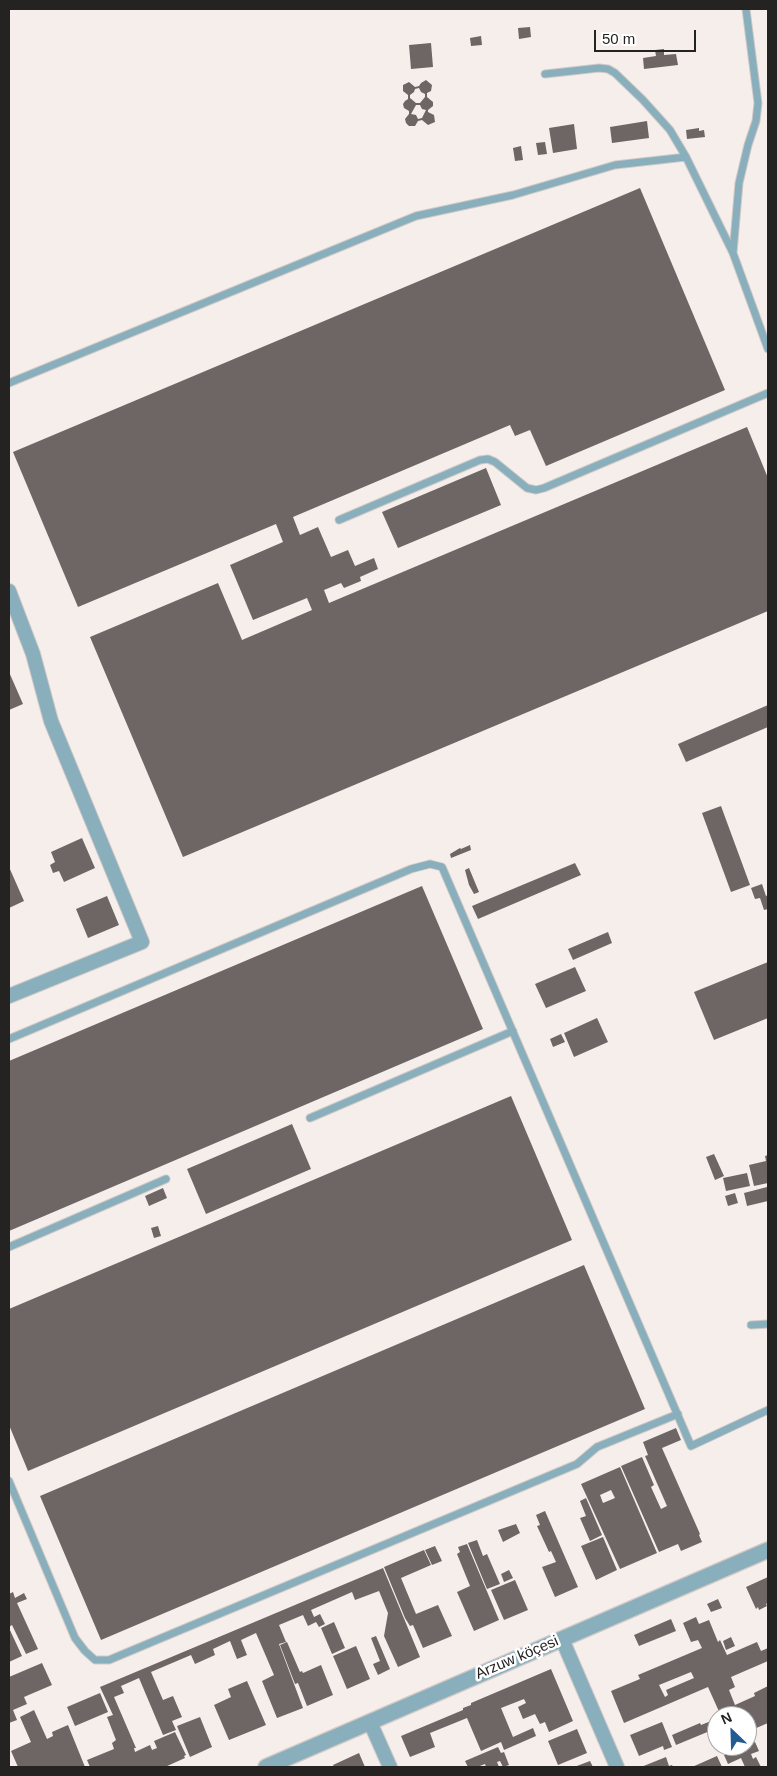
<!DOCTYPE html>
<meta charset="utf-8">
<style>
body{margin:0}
#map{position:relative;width:777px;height:1776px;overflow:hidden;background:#f6eeeb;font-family:Arial,sans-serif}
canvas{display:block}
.frame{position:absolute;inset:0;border:10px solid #252322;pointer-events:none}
.north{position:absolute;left:707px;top:1706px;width:50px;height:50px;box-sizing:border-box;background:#fff;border:1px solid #a8a7a7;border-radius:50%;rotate:336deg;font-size:14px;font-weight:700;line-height:20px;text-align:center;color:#252322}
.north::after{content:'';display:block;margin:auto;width:18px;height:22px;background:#235b93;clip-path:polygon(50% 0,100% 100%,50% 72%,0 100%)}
.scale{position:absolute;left:594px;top:30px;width:102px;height:22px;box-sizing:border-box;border:2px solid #252322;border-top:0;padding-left:6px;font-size:15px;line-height:18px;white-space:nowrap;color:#252322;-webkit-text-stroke:4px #fff;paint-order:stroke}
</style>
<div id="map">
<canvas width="777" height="1776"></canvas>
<div class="frame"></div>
<div class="north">N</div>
<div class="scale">50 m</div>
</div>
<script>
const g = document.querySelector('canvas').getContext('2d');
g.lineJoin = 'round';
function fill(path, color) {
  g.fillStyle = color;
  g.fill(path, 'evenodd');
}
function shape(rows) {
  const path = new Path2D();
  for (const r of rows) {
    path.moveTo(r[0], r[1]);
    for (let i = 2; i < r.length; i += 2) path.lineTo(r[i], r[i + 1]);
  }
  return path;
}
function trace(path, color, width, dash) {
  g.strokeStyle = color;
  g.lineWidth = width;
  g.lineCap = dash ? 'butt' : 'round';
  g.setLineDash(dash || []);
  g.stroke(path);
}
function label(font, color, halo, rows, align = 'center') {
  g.font = font + ' Arial,sans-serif';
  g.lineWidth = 5;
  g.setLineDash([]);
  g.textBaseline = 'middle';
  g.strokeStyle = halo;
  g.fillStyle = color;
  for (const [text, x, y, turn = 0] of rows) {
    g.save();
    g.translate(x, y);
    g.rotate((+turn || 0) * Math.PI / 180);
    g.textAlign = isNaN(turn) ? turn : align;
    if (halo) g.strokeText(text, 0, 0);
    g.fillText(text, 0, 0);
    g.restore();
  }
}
fill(shape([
 [530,27,531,37,519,39,518,28],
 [481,36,482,45,471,46,470,38],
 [431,43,433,67,411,69,409,45],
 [664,49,664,55,676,54,678,65,644,69,643,58,656,56,655,50],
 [426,80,432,85,431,91,427,93,427,97,433,102,433,106,428,110,428,112,434,115,435,122,428,125,422,120,418,121,415,126,409,126,406,123,405,119,409,114,409,111,404,108,403,104,405,101,408,99,408,95,403,91,403,85,409,82,415,87,419,86,421,83],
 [419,88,421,92,425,94,425,97,420,103,416,103,410,98,410,95,414,92,415,89],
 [416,105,420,105,422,109,426,110,422,118,418,119,416,115,411,114],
 [647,121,649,138,612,143,610,127],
 [574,124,577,149,553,153,549,128],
 [699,128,699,131,704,130,705,137,687,139,686,130],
 [545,142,547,154,538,155,536,143],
 [521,146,523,160,515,161,513,148],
 [640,188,725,390,546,466,530,430,515,436,510,425,293,517,300,535,318,527,331,557,348,550,355,566,374,558,378,569,360,577,361,581,344,588,341,583,324,590,329,603,747,427,768,478,768,611,183,857,90,637,218,583,242,640,312,610,307,598,253,620,230,565,283,542,276,524,78,607,13,452],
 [486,468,501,505,398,548,382,512],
 [9,672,23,704,9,710],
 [768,705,768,727,686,762,678,744],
 [721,806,750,885,731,892,702,813],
 [82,838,95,868,64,882,59,871,53,873,50,865,55,862,51,852],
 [470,845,471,850,451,858,450,854,460,848,461,849],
 [575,863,581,875,478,919,472,906],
 [9,867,24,901,9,908],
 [469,868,479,892,474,894,469,885,465,870],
 [762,884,766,896,768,895,768,909,764,910,760,898,755,899,751,888],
 [422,886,483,1029,9,1231,9,1061],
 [107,896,119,925,88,938,76,909],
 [608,932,612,943,573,960,568,949],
 [768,962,768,1018,714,1040,694,992],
 [575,967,586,991,546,1008,535,984],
 [597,1018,608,1042,574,1057,564,1033],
 [561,1034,565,1042,553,1047,550,1039],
 [511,1096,572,1240,28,1471,9,1425,9,1309],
 [292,1124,311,1169,206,1214,187,1169],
 [714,1154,724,1176,715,1180,706,1157],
 [768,1155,768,1183,754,1186,749,1165,766,1161,765,1156],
 [747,1173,750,1186,726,1191,723,1178],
 [767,1187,768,1201,747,1206,744,1193],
 [163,1188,167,1198,149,1206,145,1196],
 [735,1193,738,1203,728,1206,725,1196],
 [158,1226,161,1236,154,1238,151,1228],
 [584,1265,645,1409,101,1640,40,1496],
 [676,1428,681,1440,662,1448,700,1534,699,1535,702,1542,681,1551,678,1544,659,1552,621,1466,642,1457,654,1485,651,1487,661,1509,667,1506,645,1456,648,1455,643,1442],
 [620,1467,657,1553,620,1569,581,1484],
 [611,1490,615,1498,603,1503,600,1495],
 [586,1498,602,1535,590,1541,580,1518,586,1516,580,1501],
 [545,1511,578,1587,555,1597,542,1567,556,1562,551,1551,549,1552,537,1526,540,1525,536,1515],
 [516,1524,520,1533,503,1542,498,1530],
 [603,1537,617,1570,596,1580,581,1546],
 [477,1540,483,1556,487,1554,500,1584,487,1589,468,1543],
 [467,1544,499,1620,474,1631,457,1592,470,1586,457,1554,460,1552,458,1547],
 [435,1546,442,1561,432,1565,425,1550],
 [424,1550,431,1565,401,1578,416,1614,438,1605,452,1636,423,1648,413,1625,410,1626,405,1618,384,1567],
 [383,1568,420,1657,398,1667,384,1636,388,1613,379,1591,355,1600,352,1592,311,1610,314,1617,320,1614,325,1624,319,1627,316,1622,308,1626,303,1615,279,1625,286,1642,279,1644,303,1708,277,1718,262,1681,274,1675,256,1633,241,1640,247,1655,237,1659,230,1641,213,1649,215,1655,195,1664,191,1655,151,1672,163,1700,173,1696,182,1717,172,1721,176,1730,163,1735,139,1678,121,1686,124,1693,114,1697,136,1748,134,1748,135,1752,150,1745,152,1750,157,1748,154,1741,175,1732,186,1755,184,1756,185,1758,165,1767,90,1767,87,1760,114,1749,112,1743,116,1740,107,1717,113,1715,100,1687],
 [509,1570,513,1578,504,1582,501,1574],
 [768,1577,768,1603,766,1604,767,1606,759,1610,758,1607,756,1609,746,1587],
 [515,1580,528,1610,504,1620,491,1590],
 [13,1592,15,1598,24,1593,27,1599,17,1603,38,1649,26,1654,12,1625,9,1627,9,1594],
 [718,1599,722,1608,711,1612,707,1604],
 [696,1617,699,1624,709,1620,718,1642,720,1640,727,1655,757,1642,761,1651,768,1648,768,1661,731,1677,735,1687,729,1690,735,1705,755,1696,754,1693,768,1686,768,1723,747,1732,747,1716,740,1716,737,1709,729,1713,731,1716,721,1716,708,1687,624,1723,611,1691,640,1679,638,1675,702,1648,698,1640,691,1642,683,1623],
 [691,1672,694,1678,666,1690,668,1695,665,1697,659,1685],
 [671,1619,676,1631,639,1646,634,1635],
 [334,1622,345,1648,332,1654,321,1628],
 [9,1628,22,1656,9,1662],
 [376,1636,390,1669,378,1675,373,1664,380,1661,371,1638],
 [731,1637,735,1646,726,1650,723,1641],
 [287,1642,300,1672,302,1671,303,1673,321,1665,333,1695,307,1706,298,1683,295,1684,280,1645],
 [356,1646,370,1679,347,1689,333,1656],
 [42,1663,52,1685,24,1697,27,1704,13,1710,17,1720,9,1723,9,1677],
 [551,1669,573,1721,549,1732,545,1722,540,1724,535,1714,523,1719,518,1707,526,1703,524,1699,501,1708,513,1737,533,1728,536,1736,504,1750,501,1742,481,1751,467,1718,430,1733,435,1747,410,1757,401,1736,463,1710,463,1708,471,1705,471,1703],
 [247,1681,266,1725,229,1740,214,1705,231,1697,228,1689],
 [100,1693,108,1712,75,1726,67,1707],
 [34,1710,47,1739,53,1736,52,1732,68,1725,85,1767,18,1767,11,1751,31,1742,20,1717],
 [200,1717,212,1747,190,1757,177,1726],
 [716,1719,717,1728,676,1745,672,1735,700,1723,701,1725],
 [662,1722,672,1747,664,1750,663,1746,639,1756,630,1735],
 [577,1729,587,1753,558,1765,548,1741],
 [747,1733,751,1743,755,1742,759,1751,751,1754,753,1759,756,1757,761,1767,745,1767,741,1758,728,1764,724,1755,744,1746,747,1746],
 [498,1747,501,1753,504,1752,509,1765,503,1767,500,1761,497,1762,499,1767,486,1767,485,1764,477,1767,468,1767,465,1761],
 [359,1753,365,1767,334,1767,333,1765],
 [717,1756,722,1767,692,1767],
 [666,1757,669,1766,672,1765,673,1767,641,1767],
 [590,1761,593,1767,574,1767]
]), '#6d6664');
const service = shape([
 [545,74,599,68,608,69,615,73,643,100,670,130,686,157,733,253,768,349],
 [733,253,739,183,748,145,756,121,758,103,746,9],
 [9,383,416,216,513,195,615,165,686,157],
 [339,520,480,460,488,459,495,462,527,488,536,490,544,488,768,393],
 [9,1039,411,869,430,864,442,867,691,1446,768,1410],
 [310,1118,513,1031],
 [9,1247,166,1179],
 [751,1325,768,1324],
 [9,1481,75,1638,85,1651,95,1660,109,1660,577,1464,597,1447,678,1414]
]);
const minor = shape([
 [9,591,33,654,51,721,142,942,9,996],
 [562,1639,617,1767],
 [370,1722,390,1767]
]);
const tertiary = shape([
 [266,1767,768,1550]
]);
trace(service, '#d0c9c7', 9);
trace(minor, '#d0c9c7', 16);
trace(tertiary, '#d0c9c7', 18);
trace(service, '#88afbb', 7);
trace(minor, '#88afbb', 14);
trace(tertiary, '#88afbb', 15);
label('15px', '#252322', '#fff', [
 ["Arzuw köçesi",517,1658,-23]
]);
</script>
